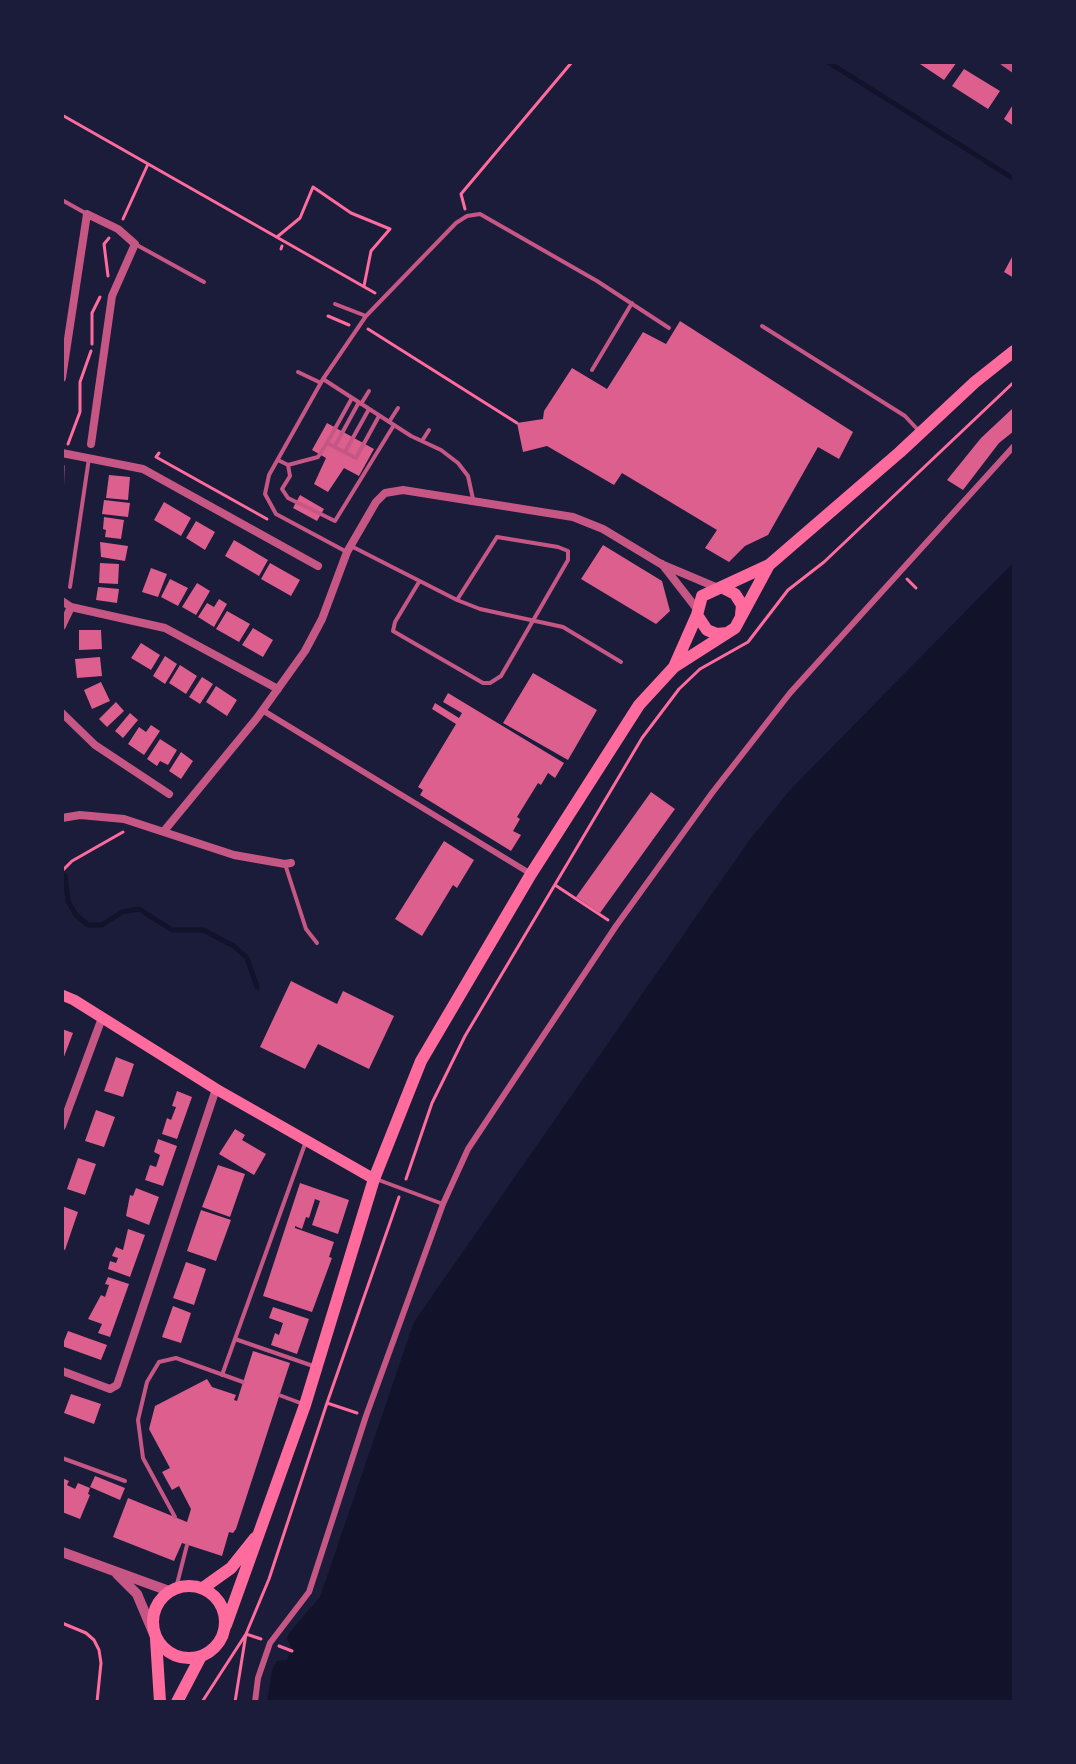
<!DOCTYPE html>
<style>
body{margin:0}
#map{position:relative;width:1076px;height:1764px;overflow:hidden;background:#1b1b3a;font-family:Signika,sans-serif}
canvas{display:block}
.frame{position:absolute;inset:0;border:64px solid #1b1b3a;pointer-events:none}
</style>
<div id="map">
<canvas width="1076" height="1764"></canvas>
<div class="frame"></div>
</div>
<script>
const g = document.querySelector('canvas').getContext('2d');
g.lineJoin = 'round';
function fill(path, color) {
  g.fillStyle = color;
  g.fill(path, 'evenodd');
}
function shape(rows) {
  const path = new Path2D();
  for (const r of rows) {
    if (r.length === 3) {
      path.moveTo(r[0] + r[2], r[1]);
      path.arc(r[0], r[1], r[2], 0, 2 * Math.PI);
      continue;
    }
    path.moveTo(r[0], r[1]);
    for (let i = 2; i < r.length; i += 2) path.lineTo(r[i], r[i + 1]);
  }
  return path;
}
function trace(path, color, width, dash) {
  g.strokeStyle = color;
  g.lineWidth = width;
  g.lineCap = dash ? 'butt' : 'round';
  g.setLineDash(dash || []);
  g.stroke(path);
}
fill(shape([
 [1014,562,1014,1702,267,1702,272,1670,277,1661,287,1660,292,1648,287,1639,289,1633,320,1597,414,1322,748,842,790,790]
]), '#12122b');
trace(shape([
 [828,62,1014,179],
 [65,876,68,901,76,915,88,925,102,925,122,912,139,909,172,930,203,930,234,946,247,958,257,987]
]), '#12122b', 5);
fill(shape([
 [917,62,957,62,944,80],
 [964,69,1000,91,988,109,952,86],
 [1014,103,1014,126,1004,119],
 [1012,257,1014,258,1014,278,1004,272],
 [680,321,853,432,839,459,818,447,768,535,745,546,729,562,705,548,717,530,622,473,614,485,547,446,523,452,517,423,543,419,544,411,572,368,607,389,643,332,666,344],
 [1012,409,1014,431,999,443,963,490,947,480,981,438],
 [327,423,374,449,359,476,344,468,328,492,314,484,326,458,312,450],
 [109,475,130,477,128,500,106,498],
 [300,495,324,509,317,521,293,508],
 [104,500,130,503,128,517,102,514],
 [164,502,191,518,181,536,154,520],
 [104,517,124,520,121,539,105,537,106,530,103,529],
 [196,521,215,532,205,550,186,538],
 [234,540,268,560,259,576,225,556],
 [100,542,128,546,125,561,101,557],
 [603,545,662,581,670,611,656,624,581,579],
 [100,563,119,564,118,584,99,583],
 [270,563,300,580,291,596,261,579],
 [151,568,167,574,158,597,142,592],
 [170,579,188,588,178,606,161,597],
 [197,583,210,591,196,615,182,607],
 [98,587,119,589,117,603,96,600],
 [219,599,227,604,214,627,198,617,207,603,214,607],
 [227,611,250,624,239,642,216,629],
 [253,628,273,640,263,657,242,645],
 [79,630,101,630,102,649,79,650],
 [141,643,160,655,151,670,131,658],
 [165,656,177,664,165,684,153,676],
 [100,657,102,676,77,678,75,659],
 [180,665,197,676,186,694,169,683],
 [533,673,597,710,568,760,503,723],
 [202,677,213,684,200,704,189,697],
 [101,682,110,701,92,709,84,690],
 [216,686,237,700,227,716,206,702],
 [448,693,564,763,555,778,548,773,541,785,538,783,517,817,520,819,513,831,521,835,511,851,420,795,423,790,418,787,456,724,432,709,435,703,459,718,462,713,443,702],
 [116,702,124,711,107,727,99,719],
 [130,713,138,720,123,738,115,731],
 [151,725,160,731,144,755,128,744,139,727,146,732],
 [160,739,177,750,168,765,160,761,157,766,147,759],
 [181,752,193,761,181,779,169,771],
 [651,792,675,809,600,913,576,897],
 [444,841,474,860,457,888,453,885,422,936,395,919],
 [291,981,337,1004,343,991,394,1016,369,1069,318,1044,305,1069,260,1047],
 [62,1029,73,1033,62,1062],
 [116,1057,134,1064,123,1097,104,1091],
 [177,1091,192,1097,177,1139,162,1134,167,1118,171,1120,176,1107,172,1106],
 [96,1110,115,1117,104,1147,85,1141],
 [235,1129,245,1135,242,1140,266,1154,254,1175,219,1154],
 [158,1139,177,1146,163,1186,145,1180,150,1165,156,1167,160,1155,154,1152],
 [78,1158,96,1164,85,1195,67,1189],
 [218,1165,245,1174,230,1217,202,1207],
 [300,1183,349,1200,338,1234,312,1225,320,1201,315,1199,309,1218,306,1217,302,1229,295,1226,295,1228,334,1242,329,1257,332,1258,312,1312,263,1296],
 [136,1188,159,1197,149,1225,126,1216,130,1195,133,1196],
 [62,1206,78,1212,65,1250,62,1249],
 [201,1210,231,1220,216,1261,187,1251],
 [128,1229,145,1235,130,1277,108,1269,110,1261,116,1263,118,1258,112,1256,116,1247,123,1250],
 [186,1262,206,1269,194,1305,173,1298],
 [108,1277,129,1284,110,1337,98,1333,102,1324,88,1319,101,1295,105,1297,109,1285,105,1284],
 [173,1306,191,1313,181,1343,162,1337],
 [273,1307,309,1319,297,1354,271,1345,275,1333,279,1335,283,1323,269,1318],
 [68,1331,107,1345,101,1360,62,1346],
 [253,1351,290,1363,236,1529,233,1533,229,1532,222,1556,182,1543,174,1561,113,1537,128,1498,187,1522,191,1509,179,1486,172,1490,162,1472,170,1468,149,1429,155,1406,207,1379,212,1387,236,1395,234,1400,237,1401],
 [71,1394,101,1404,94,1424,64,1413],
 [95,1476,125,1488,120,1500,90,1487],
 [62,1478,69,1481,67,1485,75,1489,78,1483,90,1488,88,1494,90,1495,80,1519,62,1512]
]), '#dd5f8e');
trace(shape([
 [62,115,375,293],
 [465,209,461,194,572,62],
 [123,219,148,164],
 [277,237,300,218,313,187,351,213,390,229,371,251,364,286],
 [281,249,282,246],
 [108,276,104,244,109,238],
 [328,316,349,325],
 [368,329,517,423],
 [92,344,92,313,100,297],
 [68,444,80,412,80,382,91,351],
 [159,453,156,457,267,519],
 [62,507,63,466],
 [907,579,916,588],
 [62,871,72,861,123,832],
 [555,885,608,920],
 [406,1179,432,1103,465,1036,642,738,679,689,700,669,748,642,788,590,824,562,1014,382],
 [327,1403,357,1413],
 [62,1623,86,1633,94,1640,99,1650,101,1663,97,1702],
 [279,1646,292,1651],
 [202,1702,246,1634,269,1579,327,1403,399,1197],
 [235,1702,246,1634,261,1639]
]), '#ff6b9d', 3);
trace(shape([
 [62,200,87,214],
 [135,244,204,282],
 [335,304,366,316],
 [762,326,905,416,919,431],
 [592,370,632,303],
 [298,372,321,383],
 [323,379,366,316,456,223,467,216,480,214,597,281,669,328],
 [361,404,369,391],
 [389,422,398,408],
 [422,441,429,430],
 [327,443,352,398],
 [335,446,359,402],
 [345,452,369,409],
 [278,460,288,465,290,476,282,489,288,498,335,521,394,425],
 [288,465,318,457,327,443,356,458,379,416],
 [351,546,457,600,480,609,563,627,621,662],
 [345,551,276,514,265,494,269,475,323,379,411,436,441,450,458,463,468,476,473,499],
 [419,582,395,622,393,631,483,683,490,683,501,676,568,560,568,551,558,547,497,537,457,600],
 [70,587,89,458],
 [285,864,306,929,317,943],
 [376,1179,443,1204],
 [235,1339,316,1367],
 [222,1375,305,1144],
 [279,1395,303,1404],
 [62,1458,125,1481],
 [175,1517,143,1458,138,1420,147,1382,159,1362,176,1358,243,1382],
 [176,1588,187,1545]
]), '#c65784', 4);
trace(shape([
 [262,710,531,874],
 [255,1702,258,1678,270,1643,309,1592,366,1416,443,1204,468,1149,616,926,712,793,790,693,1014,446]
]), '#c65784', 6);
trace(shape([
 [1004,62,1014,69],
 [62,378,87,214,118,229,135,244,112,296,91,444],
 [62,453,143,469,318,566],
 [662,564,697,609],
 [62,601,71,607,165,628,278,689],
 [62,626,71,607],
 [62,713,95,745,169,794],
 [62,818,80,815,124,819,234,855,285,864,291,863],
 [164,831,257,718,305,651,322,619,347,552,376,502,385,493,403,490,573,517,603,529,661,564,718,588],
 [62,1126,102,1018],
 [62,1371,110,1389,117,1385,216,1089]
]), '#c65784', 8);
trace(shape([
 [62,1552,169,1591],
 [117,1574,137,1594,156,1639]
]), '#c65784', 10);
trace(shape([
 [62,995,74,1000,216,1089,374,1179]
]), '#ff6b9d', 11);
trace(shape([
 [723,588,735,594,742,605,741,615],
 [697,615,707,630,717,634,727,633],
 [674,667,697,615,702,596,769,565,900,452,975,382,1014,351],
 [189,1622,36],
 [203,1588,231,1568,255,1538],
 [226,1625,305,1405,374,1179,421,1061,531,874,639,705,674,667,735,628,769,565],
 [156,1639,160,1702],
 [177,1702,200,1658]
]), '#ff6b9d', 12);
</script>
